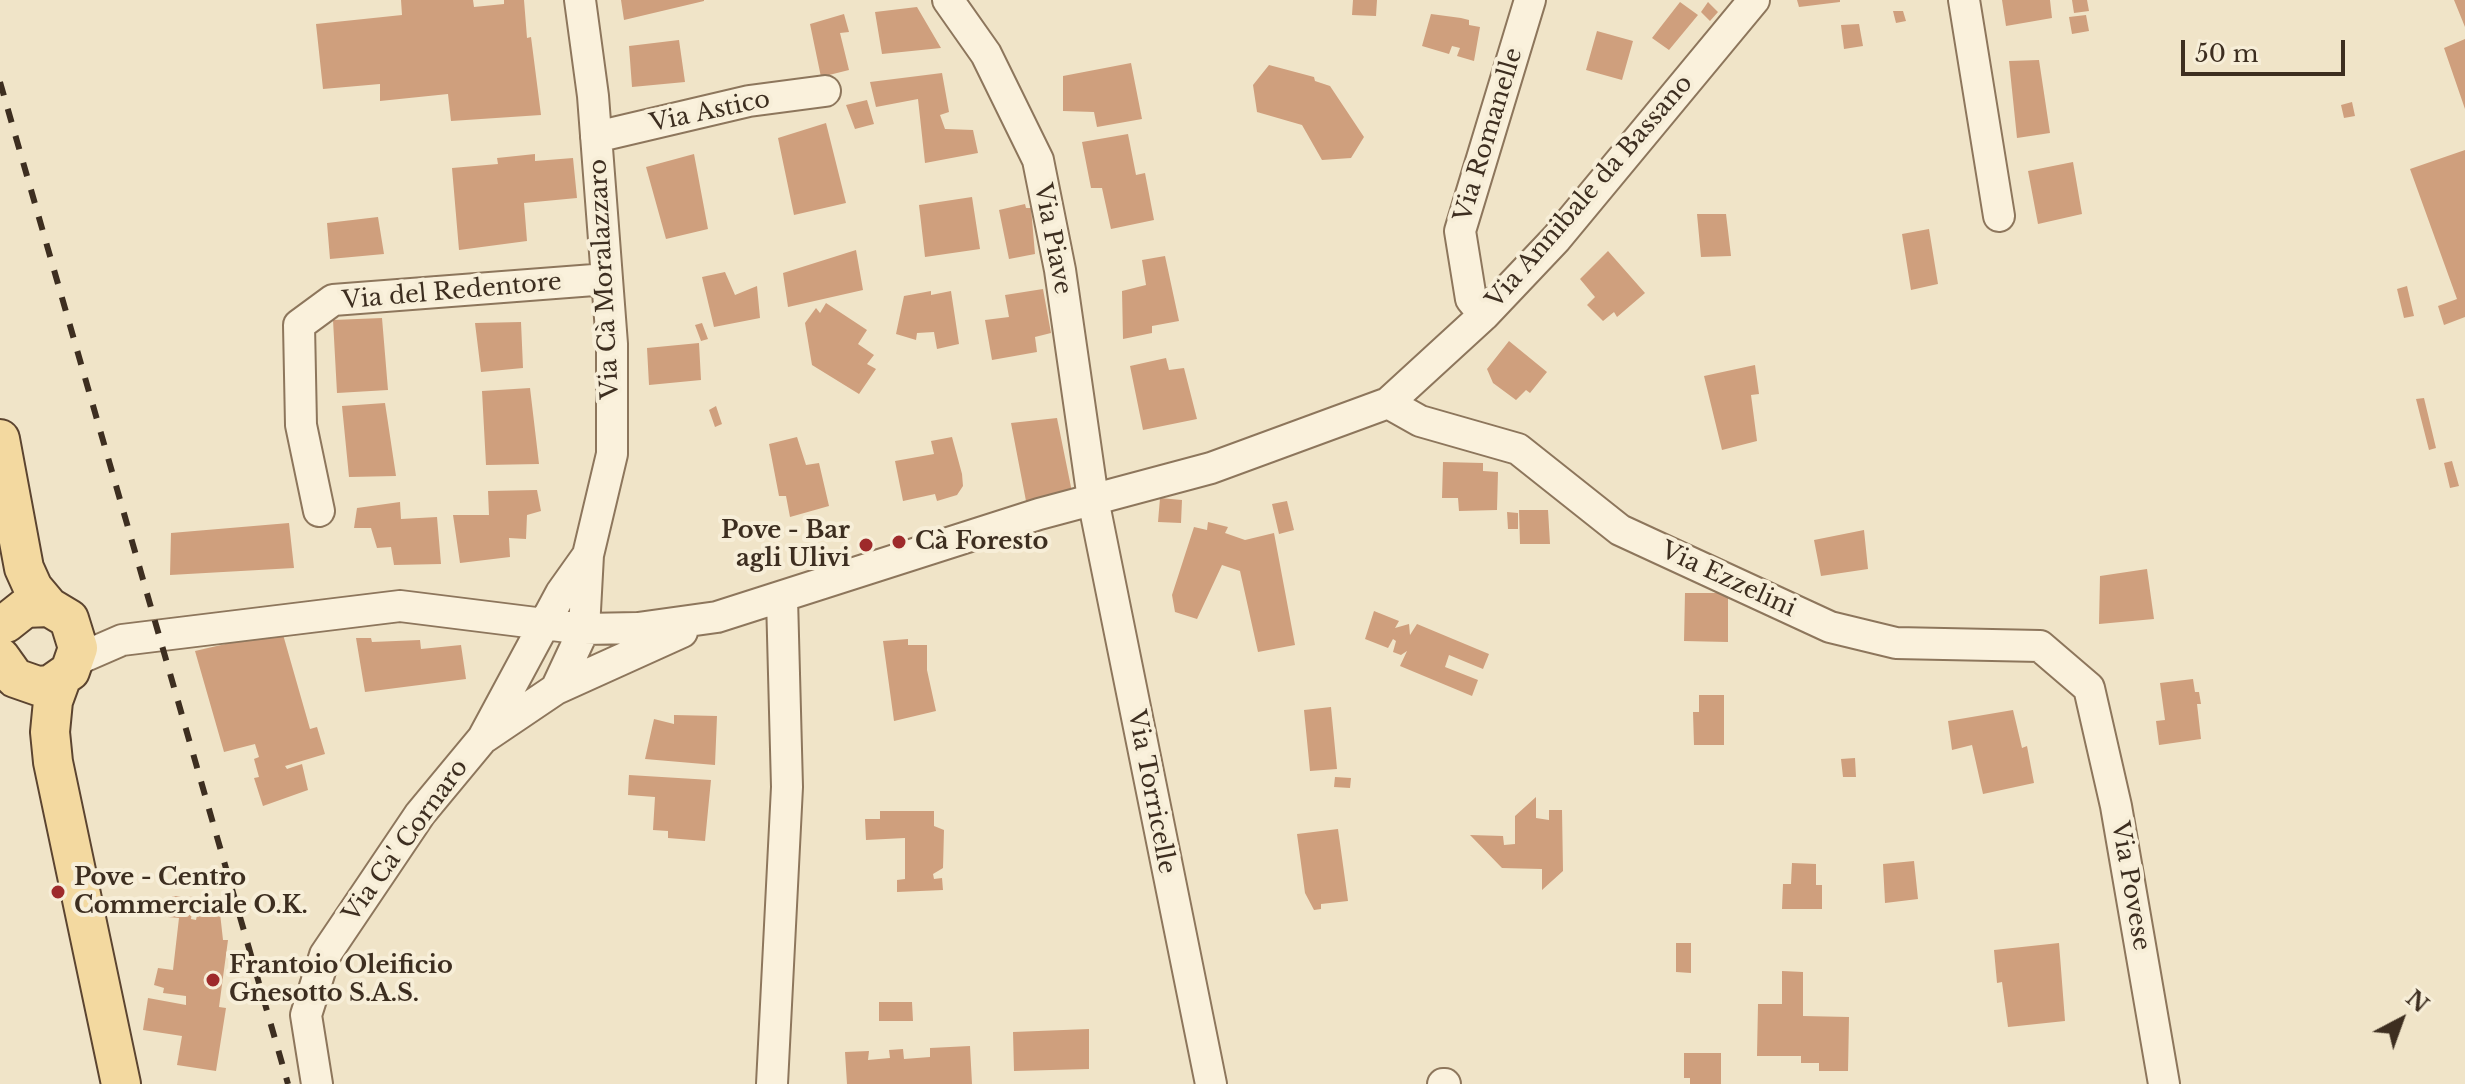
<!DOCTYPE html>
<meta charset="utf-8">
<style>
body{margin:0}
#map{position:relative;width:2465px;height:1084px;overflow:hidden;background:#f0e4c8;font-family:"Libre Baskerville",serif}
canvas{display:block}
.north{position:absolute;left:2361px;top:980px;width:80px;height:80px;-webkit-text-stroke:6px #f7eed8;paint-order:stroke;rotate:41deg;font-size:22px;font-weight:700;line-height:32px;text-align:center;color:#3d2e20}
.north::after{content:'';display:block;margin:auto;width:28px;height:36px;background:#3d2e20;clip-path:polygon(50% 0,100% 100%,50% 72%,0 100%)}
.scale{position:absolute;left:2181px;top:40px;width:164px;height:36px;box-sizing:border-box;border:4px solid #3d2e20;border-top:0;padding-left:10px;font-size:24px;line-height:28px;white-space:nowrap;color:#3d2e20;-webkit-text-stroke:6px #f7eed8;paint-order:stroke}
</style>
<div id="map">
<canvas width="2465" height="1084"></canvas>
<div class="north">N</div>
<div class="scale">50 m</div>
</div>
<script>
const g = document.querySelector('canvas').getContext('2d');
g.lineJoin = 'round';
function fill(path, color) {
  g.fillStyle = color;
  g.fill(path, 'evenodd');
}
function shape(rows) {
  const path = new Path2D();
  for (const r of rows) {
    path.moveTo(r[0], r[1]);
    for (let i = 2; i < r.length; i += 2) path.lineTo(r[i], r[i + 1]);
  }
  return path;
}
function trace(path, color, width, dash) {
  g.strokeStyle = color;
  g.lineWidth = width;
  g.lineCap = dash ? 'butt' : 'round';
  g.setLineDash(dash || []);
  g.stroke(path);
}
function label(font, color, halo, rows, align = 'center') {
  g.font = font + ' "Libre Baskerville",serif';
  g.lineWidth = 8;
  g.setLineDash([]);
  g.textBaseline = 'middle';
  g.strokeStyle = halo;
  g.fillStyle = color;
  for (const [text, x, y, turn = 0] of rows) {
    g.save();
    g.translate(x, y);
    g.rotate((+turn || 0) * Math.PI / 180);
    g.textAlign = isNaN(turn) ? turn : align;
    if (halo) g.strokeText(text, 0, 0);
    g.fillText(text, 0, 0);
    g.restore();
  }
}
fill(shape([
 [401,0,473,0,474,7,504,4,504,0,524,0,527,38,531,37,541,115,451,121,448,94,380,101,380,84,323,89,316,24,402,15],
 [621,0,704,0,704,1,624,20],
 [1353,0,1377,0,1376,16,1352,15],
 [1797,0,1840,0,1840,2,1799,7],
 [2002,0,2050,0,2052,18,2006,26],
 [2072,0,2087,0,2089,11,2074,13],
 [2454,0,2465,0,2465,27],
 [1680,2,1698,15,1669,50,1652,38],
 [1708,2,1718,12,1710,21,1701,12],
 [917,7,941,48,882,54,875,12],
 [1893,11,1903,11,1906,21,1896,23],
 [844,14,849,32,840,33,849,70,821,77,810,24],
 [1431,14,1461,18,1469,20,1469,25,1480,27,1474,61,1457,56,1460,48,1452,46,1449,54,1422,46],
 [2086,15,2089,31,2072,34,2069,17],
 [1859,24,1863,46,1844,49,1841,25],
 [1597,31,1633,41,1622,80,1586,70],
 [2465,39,2465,109,2444,48],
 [679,40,685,82,632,87,629,46],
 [2039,60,2050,133,2017,138,2009,61],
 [1131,63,1142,119,1097,127,1094,112,1063,111,1063,76],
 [1269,65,1314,77,1315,81,1330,86,1364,137,1351,158,1322,160,1302,125,1257,112,1253,85],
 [942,73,949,112,940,115,945,129,973,130,978,153,925,163,918,99,876,107,870,82],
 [867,100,874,124,855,129,846,105],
 [2352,102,2355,116,2344,118,2341,105],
 [826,123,846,203,794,215,778,138],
 [1128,134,1136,175,1145,173,1154,220,1111,229,1102,188,1091,188,1082,142],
 [2465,150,2465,317,2444,325,2438,306,2457,299,2410,169],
 [535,154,535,161,573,158,577,198,524,203,527,241,459,250,452,168,498,164,497,158],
 [694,154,708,229,666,239,646,167],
 [2073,162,2082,214,2038,224,2028,171],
 [972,197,980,249,925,257,919,205],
 [1025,204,1026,208,1031,208,1035,254,1009,259,999,210],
 [1697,214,1726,214,1731,256,1701,257],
 [378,217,384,254,330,259,327,223],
 [1929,229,1938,284,1911,290,1902,234],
 [856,250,863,290,788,307,783,273],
 [1608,251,1645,293,1617,317,1614,312,1603,321,1587,305,1595,297,1580,279],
 [1165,256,1179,321,1152,326,1152,333,1123,339,1122,291,1146,285,1142,260],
 [725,272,735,295,757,286,760,318,714,327,702,277],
 [2407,286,2414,316,2404,318,2397,289],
 [1043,289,1051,333,1035,337,1037,352,992,360,985,320,1009,317,1005,295],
 [931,291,931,295,951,291,959,344,937,349,934,332,917,333,916,340,896,334,904,296],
 [826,303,867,330,858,344,874,355,867,364,876,369,859,394,812,365,805,323,816,308,820,313],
 [382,318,388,390,337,393,333,320],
 [521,322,523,368,481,372,475,323],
 [702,323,708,339,701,341,695,325],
 [1509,341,1547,372,1530,393,1526,390,1516,400,1493,383,1487,369],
 [699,343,701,380,649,385,647,348],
 [1166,358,1169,370,1184,368,1197,419,1143,430,1130,366],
 [1755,365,1759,394,1751,395,1757,441,1722,450,1704,376],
 [530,388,539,464,486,465,482,391],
 [2424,398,2436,448,2429,450,2416,399],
 [385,403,396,476,349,477,342,406],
 [716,406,722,424,715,427,709,410],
 [1057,418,1072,492,1026,501,1011,423],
 [797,437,806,465,819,463,829,506,790,517,786,496,779,496,769,444],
 [952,437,962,474,963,486,957,495,937,501,935,494,903,501,895,461,934,454,931,441],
 [2452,461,2459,486,2450,488,2444,463],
 [1443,462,1483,463,1483,471,1498,472,1497,510,1459,511,1458,498,1442,498],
 [537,490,541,511,527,515,526,539,509,538,510,557,460,563,453,515,489,515,488,491],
 [1160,498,1182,500,1181,523,1158,522],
 [1287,501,1294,530,1279,534,1272,504],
 [400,502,401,519,437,517,441,564,394,565,391,547,377,548,371,528,354,528,357,508],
 [1519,510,1548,510,1550,544,1520,544],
 [1507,512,1518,513,1518,529,1508,529],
 [1208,522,1228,527,1225,533,1245,540,1274,533,1295,645,1258,652,1240,571,1222,565,1197,619,1175,612,1172,595,1194,527,1207,530],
 [289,523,294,568,170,575,171,533],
 [1864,530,1868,569,1821,576,1814,540],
 [2147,569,2154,619,2099,624,2100,576],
 [1685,593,1728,593,1728,642,1684,641],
 [1374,611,1399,621,1395,628,1409,624,1410,635,1417,624,1489,654,1483,669,1449,655,1445,667,1478,680,1472,696,1400,666,1407,651,1401,655,1393,652,1396,641,1393,639,1388,648,1365,639],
 [282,631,310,729,317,727,325,754,285,766,287,769,302,764,308,790,263,806,254,778,259,777,254,759,259,757,255,744,224,752,195,651],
 [356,638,371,638,372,642,420,640,421,649,461,645,466,679,365,692],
 [908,639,908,645,927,645,927,670,936,711,894,721,883,641],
 [2193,679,2195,692,2199,692,2201,704,2197,704,2201,739,2159,745,2156,721,2165,720,2160,683],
 [1699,695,1724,695,1724,745,1694,745,1693,712,1699,712],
 [1331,707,1337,769,1310,771,1304,710],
 [2013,710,2022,748,2027,746,2034,783,1983,794,1972,745,1952,750,1948,721],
 [674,715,717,716,715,765,645,759,654,719,674,724],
 [1855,758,1856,777,1843,777,1841,759],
 [629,775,711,780,705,841,668,838,668,831,653,830,655,797,628,795],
 [1335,777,1351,778,1350,788,1334,787],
 [1536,797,1536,818,1549,820,1549,810,1562,810,1563,871,1542,890,1542,869,1502,868,1470,835,1503,836,1504,845,1515,844,1515,816],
 [880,811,934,811,934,826,944,830,943,868,933,874,934,879,942,878,943,890,897,892,897,880,905,879,905,838,866,840,865,819,880,819],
 [1338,829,1348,901,1321,904,1321,909,1314,910,1305,893,1297,834],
 [1914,861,1918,899,1885,903,1883,864],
 [1792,863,1816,864,1816,885,1822,885,1822,909,1782,909,1783,884,1791,884],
 [172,896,194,897,191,919,196,920,200,901,219,904,223,940,228,940,219,1007,226,1008,216,1071,177,1065,182,1036,143,1030,148,998,186,1005,186,996,163,993,164,988,154,985,158,968,173,970,179,918,168,917],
 [1676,943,1691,943,1691,973,1676,972],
 [2059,943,2065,1021,2008,1027,2002,982,1997,983,1994,950],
 [1782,971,1803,972,1803,1016,1849,1017,1848,1071,1819,1071,1819,1063,1801,1063,1801,1056,1757,1056,1758,1004,1782,1004],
 [879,1002,912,1002,913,1021,879,1021],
 [1089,1029,1089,1069,1014,1071,1013,1032],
 [970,1046,972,1084,847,1084,845,1052,869,1051,868,1060,890,1058,889,1050,903,1049,904,1059,930,1057,930,1048],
 [1684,1053,1721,1053,1721,1084,1690,1084,1690,1078,1684,1078]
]), '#cf9f7d');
const minor = shape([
 [948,0,986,54,1038,160,1060,270,1093,499,1211,1084],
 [1964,0,1999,216],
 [596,137,749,101,825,91],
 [1484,315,1471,299,1460,231,1530,0],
 [1388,403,1420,421,1518,449,1620,530,1830,627,1896,643,2040,646,2089,688,2116,806,2164,1084],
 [319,511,301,425,299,325,333,300,607,279],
 [76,660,122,640,400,606,584,629,638,628,717,617,1039,514,1211,468,1388,403,1484,315,1556,239,1754,0],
 [556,689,584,629,588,555,612,454,612,344,593,96,580,0],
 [485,737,556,689,682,632],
 [317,1084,306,1015,325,955,420,814,483,738,561,593,588,555],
 [772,1084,787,787,782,598],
 [1443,1084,1445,1084]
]);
const major = shape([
 [0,439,24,568,33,588,49,607],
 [0,657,15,678,38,686,50,685,70,671,78,648,69,619,49,607,25,608,6,623],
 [61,679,53,701,50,732,53,762,121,1084]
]);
trace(minor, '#8d765c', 34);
trace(major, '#5b4430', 42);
trace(minor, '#faf1dc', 30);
trace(major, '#f3d9a0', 38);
trace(shape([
 [0,82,288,1084]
]), '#3d2e20', 6, [14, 14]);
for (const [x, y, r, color] of [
 [899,542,8,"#9e2a2b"],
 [866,545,8,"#9e2a2b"],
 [58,892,8,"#9e2a2b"],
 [213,980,8,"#9e2a2b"]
]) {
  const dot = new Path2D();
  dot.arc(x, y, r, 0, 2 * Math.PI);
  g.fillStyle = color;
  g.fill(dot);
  trace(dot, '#f7eed8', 3);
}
label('24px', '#3d2e20', '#f7eed8', [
 ["Via Astico",710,112,-12],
 ["Via Romanelle",1489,135,-73],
 ["Via Annibale da Bassano",1590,192,-49],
 ["Via Piave",1052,239,79],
 ["Via Cà Moralazzaro",605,279,-93],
 ["Via del Redentore",452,292,-5],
 ["Via Ezzelini",1728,580,25],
 ["Via Torricelle",1151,792,79],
 ["Via Ca' Cornaro",406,841,-54],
 ["Via Povese",2130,886,80]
]);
label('bold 24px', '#3d2e20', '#f7eed8', [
 ["Pove - Bar",850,531,"right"],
 ["agli Ulivi",850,559,"right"],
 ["Cà Foresto",915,542],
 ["Pove - Centro",74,878],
 ["Commerciale O.K.",74,906],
 ["Frantoio Oleificio",229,966],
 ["Gnesotto S.A.S.",229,994]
], 'left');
</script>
